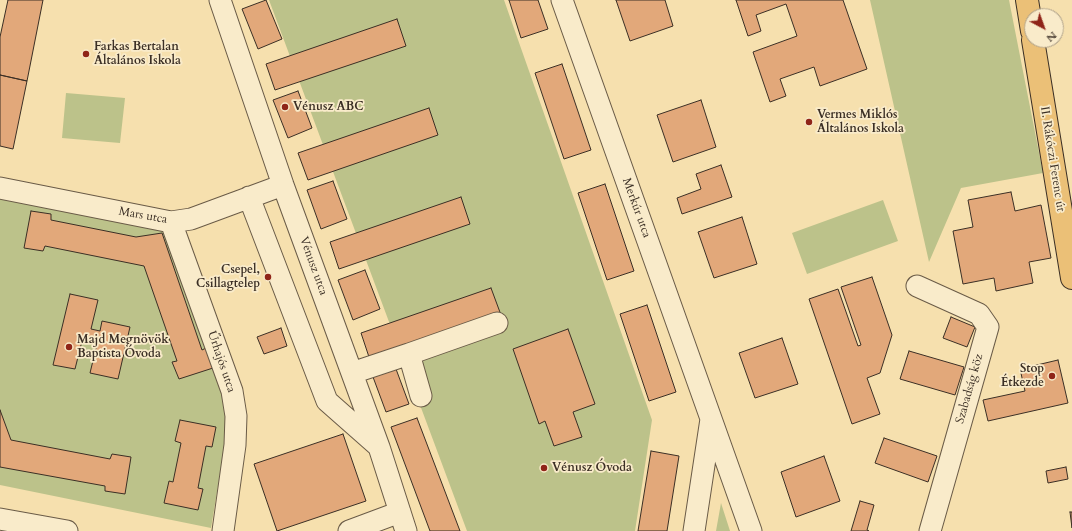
<!DOCTYPE html>
<meta charset="utf-8">
<style>
body{margin:0}
#map{position:relative;width:1072px;height:531px;overflow:hidden;background:#f6e0ae;font-family:Cardo,serif}
canvas{display:block}
.north{position:absolute;left:1024px;top:8px;width:40px;height:40px;box-sizing:border-box;background:#f9ebca;border:1px solid #ada088;border-radius:50%;rotate:139deg;font-size:11px;font-weight:700;line-height:16px;text-align:center;color:#3b2f25}
.north::after{content:'';display:block;margin:auto;width:14px;height:18px;background:#8f2418;clip-path:polygon(50% 0,100% 100%,50% 72%,0 100%)}
</style>
<div id="map">
<canvas width="1072" height="531"></canvas>
<div class="north">N</div>
</div>
<script>
const g = document.querySelector('canvas').getContext('2d');
g.lineJoin = 'round';
function fill(path, color) {
  g.fillStyle = color;
  g.fill(path, 'evenodd');
}
function shape(rows) {
  const path = new Path2D();
  for (const r of rows) {
    path.moveTo(r[0], r[1]);
    for (let i = 2; i < r.length; i += 2) path.lineTo(r[i], r[i + 1]);
  }
  return path;
}
function trace(path, color, width, dash) {
  g.strokeStyle = color;
  g.lineWidth = width;
  g.lineCap = dash ? 'butt' : 'round';
  g.setLineDash(dash || []);
  g.stroke(path);
}
function label(font, color, halo, rows, align = 'center') {
  g.font = font + ' Cardo,serif';
  g.lineWidth = 3.5;
  g.setLineDash([]);
  g.textBaseline = 'middle';
  g.strokeStyle = halo;
  g.fillStyle = color;
  for (const [text, x, y, turn = 0] of rows) {
    g.save();
    g.translate(x, y);
    g.rotate((+turn || 0) * Math.PI / 180);
    g.textAlign = isNaN(turn) ? turn : align;
    if (halo) g.strokeText(text, 0, 0);
    g.fillText(text, 0, 0);
    g.restore();
  }
}
fill(shape([
 [269,0,504,0,652,420,635,531,467,531],
 [870,0,1009,0,1043,173,961,188,929,262],
 [66,93,125,98,120,143,62,138],
 [0,199,168,231,223,384,229,420,211,528,0,485],
 [883,200,898,241,807,274,792,233],
 [721,503,730,531,716,531]
]), '#bcc28a');
const building = shape([
 [8,0,43,0,27,81,0,75,0,37,8,0],
 [266,0,282,39,258,49,242,9,266,0],
 [509,0,538,0,548,29,521,38,509,0],
 [616,0,665,0,673,26,630,41,616,0],
 [736,0,843,0,867,69,820,86,814,67,780,79,786,96,770,102,753,52,797,36,786,4,756,15,761,31,748,36,736,0],
 [397,19,406,46,275,90,266,64,397,19],
 [562,64,591,150,564,159,535,73,562,64],
 [0,75,27,81,13,149,0,146,0,75],
 [298,91,312,128,288,138,273,100,298,91],
 [701,100,716,147,673,162,657,115,701,100],
 [429,108,438,135,308,180,298,153,429,108],
 [721,165,732,197,682,214,677,198,701,189,696,174,721,165],
 [333,181,347,219,321,229,307,190,333,181],
 [605,184,634,271,607,280,578,193,605,184],
 [1011,192,1015,211,1041,205,1051,258,1029,262,1033,283,996,291,994,278,963,284,953,231,973,227,968,200,1011,192],
 [461,197,470,224,339,269,330,242,461,197],
 [31,211,51,214,51,220,136,237,162,233,202,350,206,348,213,368,179,379,172,362,177,361,144,266,45,246,43,251,24,248,31,211],
 [742,217,757,264,714,278,698,232,742,217],
 [365,270,380,309,353,320,338,280,365,270],
 [872,277,892,335,880,373,867,378,880,414,852,424,809,299,838,289,858,346,861,345,841,287,872,277],
 [491,288,501,315,370,360,361,333,491,288],
 [70,294,98,300,91,329,100,331,102,321,130,327,118,379,90,373,98,340,83,337,75,369,53,365,70,294],
 [647,305,676,392,649,401,620,314,647,305],
 [951,317,975,327,967,347,943,338,951,317],
 [281,328,287,346,264,354,257,337,281,328],
 [568,329,595,404,573,412,582,437,554,446,545,421,539,424,513,349,568,329],
 [782,338,798,384,755,398,739,353,782,338],
 [909,351,964,367,955,395,900,379,909,351],
 [1058,360,1068,403,988,421,983,400,1025,391,1020,369,1058,360],
 [396,369,409,404,386,412,373,377,396,369],
 [0,410,11,440,110,459,112,454,131,457,125,494,105,491,105,486,0,467,0,410],
 [417,418,460,531,430,531,391,427,417,418],
 [180,420,216,427,212,447,206,446,198,488,203,489,198,510,164,503,169,481,173,482,181,443,175,441,180,420],
 [343,434,366,501,277,531,254,464,343,434],
 [884,438,937,456,928,482,875,463,884,438],
 [651,451,679,456,667,531,638,531,651,451],
 [824,456,840,501,796,517,781,472,824,456],
 [1066,467,1068,479,1048,483,1046,471,1066,467],
 [860,501,874,505,867,530,869,531,851,531,860,501],
 [1070,512,1072,512,1072,528,1070,512]
]);
fill(building, '#e2a87a');
trace(building, '#3b2f25', 1);
const minor = shape([
 [220,0,283,185,379,447,406,531],
 [562,0,751,531],
 [0,188,171,222,191,219,283,185],
 [249,197,327,401,378,446],
 [171,222,232,391,236,416,235,445,223,531],
 [917,286,979,314,988,327,930,531],
 [409,354,497,323],
 [352,373,409,354,421,396],
 [0,519,67,531],
 [349,531,400,512],
 [694,531,711,419]
]);
const major = shape([
 [1027,0,1032,31],
 [1033,40,1072,278]
]);
trace(minor, '#6a5b47', 23);
trace(major, '#3b2f25', 24);
trace(minor, '#f9ebca', 21);
trace(major, '#ebc077', 22);
for (const [x, y, r, color] of [
 [86,54,4,"#8f2418"],
 [285,107,4,"#8f2418"],
 [809,122,4,"#8f2418"],
 [268,277,4,"#8f2418"],
 [69,347,4,"#8f2418"],
 [1052,376,4,"#8f2418"],
 [544,468,4,"#8f2418"]
]) {
  const dot = new Path2D();
  dot.arc(x, y, r, 0, 2 * Math.PI);
  g.fillStyle = color;
  g.fill(dot);
  trace(dot, '#f9ebca', 1.5);
}
label('bold 12px', '#3b2f25', '#f9ebca', [
 ["Farkas Bertalan",94,47],
 ["Általános Iskola",94,61],
 ["Vénusz ABC",293,107],
 ["Vermes Miklós",817,115],
 ["Általános Iskola",817,129],
 ["Csepel,",260,270,"right"],
 ["Csillagtelep",260,284,"right"],
 ["Majd Megnövök",77,340],
 ["Baptista Óvoda",77,354],
 ["Stop",1044,369,"right"],
 ["Étkezde",1044,383,"right"],
 ["Vénusz Óvoda",552,468]
], 'left');
label('12px', '#3b2f25', '#f9ebca', [
 ["II. Rákóczi Ferenc út",1052,159,81],
 ["Merkúr utca",636,208,70],
 ["Mars utca",143,216,10],
 ["Vénusz utca",313,266,70],
 ["Űrhajós utca",221,362,71],
 ["Szabadság köz",970,389,-74]
]);
</script>
